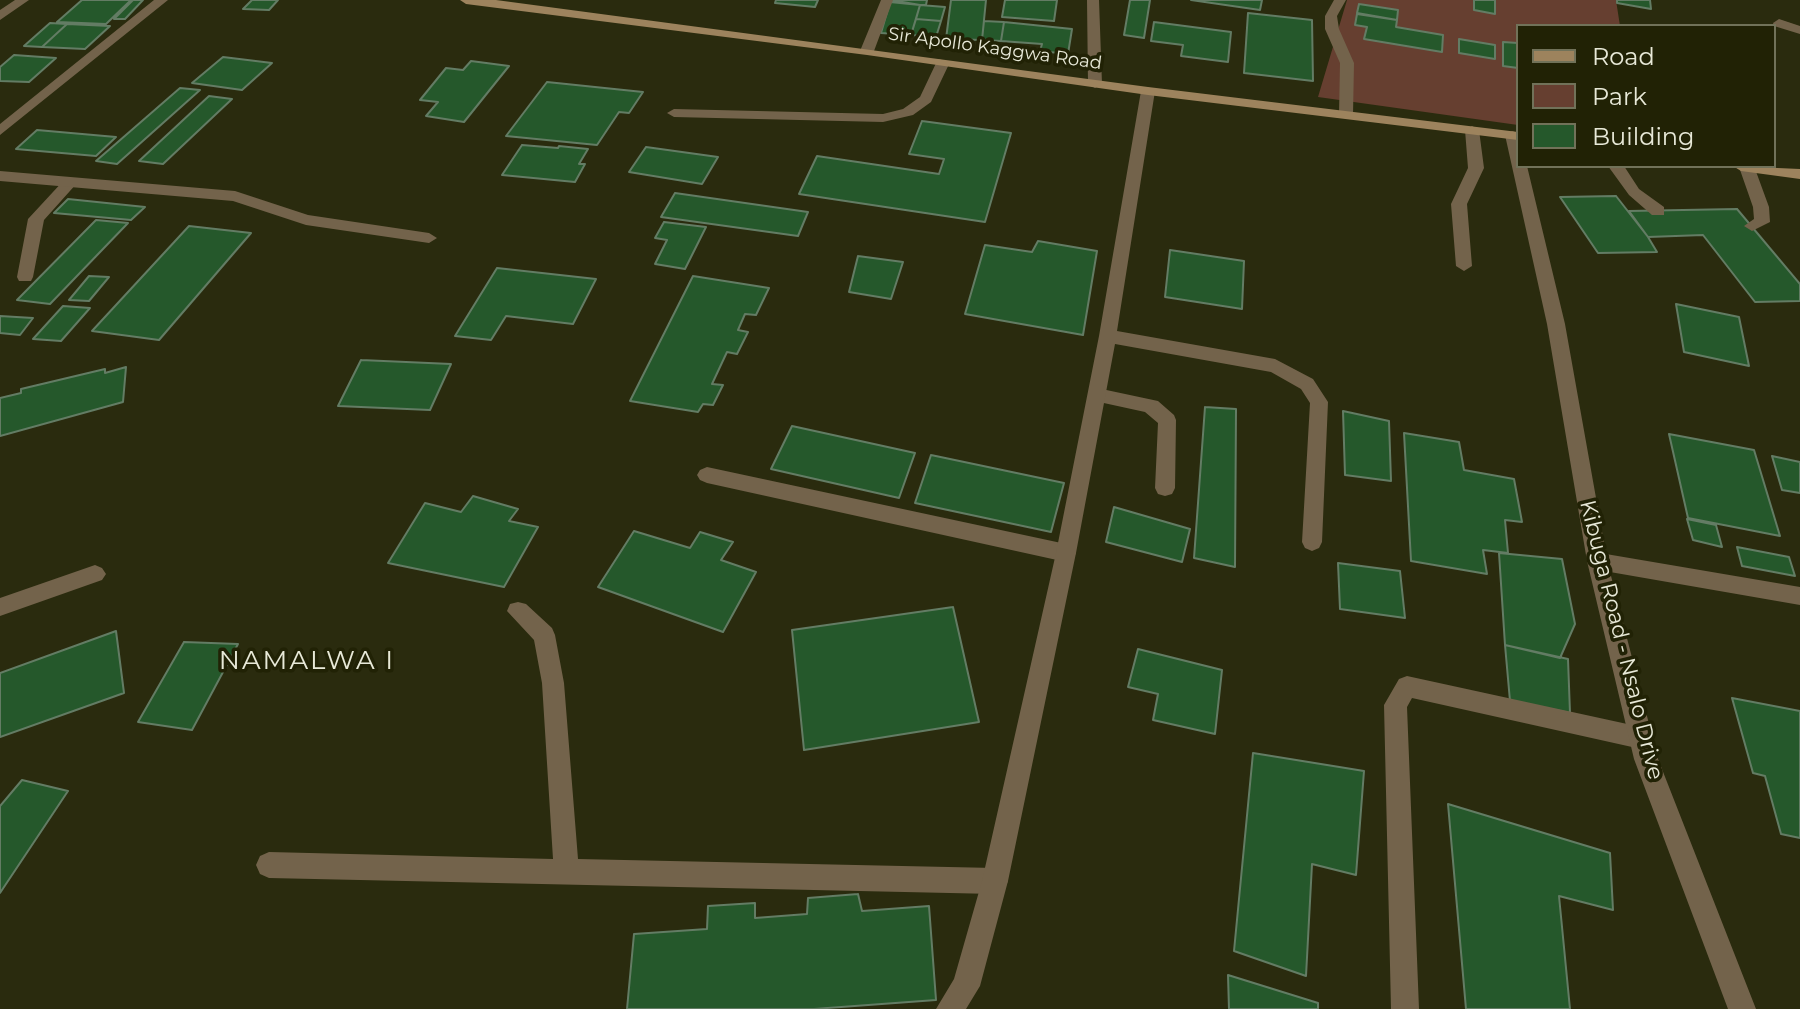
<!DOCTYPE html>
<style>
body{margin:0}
#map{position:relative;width:1800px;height:1009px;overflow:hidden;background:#2a2b0e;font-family:Montserrat,sans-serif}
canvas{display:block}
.legend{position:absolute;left:1516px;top:24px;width:260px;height:144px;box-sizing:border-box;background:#212205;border:2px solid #717259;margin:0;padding:10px 14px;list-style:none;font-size:24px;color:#e8e9d8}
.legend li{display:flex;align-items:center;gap:16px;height:40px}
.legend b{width:40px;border:2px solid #717259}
</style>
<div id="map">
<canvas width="1800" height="1009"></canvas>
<ul class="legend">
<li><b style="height:10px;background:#9d835d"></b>Road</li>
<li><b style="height:22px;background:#663f30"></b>Park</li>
<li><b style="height:22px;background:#25582b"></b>Building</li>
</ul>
</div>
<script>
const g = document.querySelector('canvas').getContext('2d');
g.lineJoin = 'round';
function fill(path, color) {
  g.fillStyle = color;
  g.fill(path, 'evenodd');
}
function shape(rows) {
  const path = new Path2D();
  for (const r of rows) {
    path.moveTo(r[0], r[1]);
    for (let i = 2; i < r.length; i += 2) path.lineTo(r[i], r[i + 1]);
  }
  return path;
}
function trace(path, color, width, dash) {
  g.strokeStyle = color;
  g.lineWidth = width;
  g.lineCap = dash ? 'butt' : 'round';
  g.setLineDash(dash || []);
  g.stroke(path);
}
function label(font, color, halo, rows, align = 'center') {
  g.font = font + ' Montserrat,sans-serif';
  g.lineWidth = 7;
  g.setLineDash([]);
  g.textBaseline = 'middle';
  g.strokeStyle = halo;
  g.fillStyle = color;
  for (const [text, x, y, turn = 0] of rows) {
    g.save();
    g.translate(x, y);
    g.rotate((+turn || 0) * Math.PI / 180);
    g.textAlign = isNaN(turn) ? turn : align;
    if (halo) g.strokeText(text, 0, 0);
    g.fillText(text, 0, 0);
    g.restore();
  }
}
fill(shape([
 [1347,0,1616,0,1620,26,1518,26,1518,125,1318,97]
]), '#663f30');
const building = shape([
 [82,0,131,0,106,24,57,22,82,0],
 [133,0,143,0,125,19,114,19,133,0],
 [252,0,278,0,269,10,243,9,252,0],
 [776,0,818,0,815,7,775,3,776,0],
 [891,0,927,0,926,5,920,5,891,0],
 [951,0,986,0,982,40,946,39,951,0],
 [1005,0,1057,0,1054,21,1002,17,1005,0],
 [1130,0,1150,0,1144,38,1124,35,1130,0],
 [1191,0,1262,0,1260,10,1191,0],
 [1474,0,1495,0,1495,14,1474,10,1474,0],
 [1617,0,1650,0,1651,9,1617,3,1617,0],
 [890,2,920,5,911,35,881,33,890,2],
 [1359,4,1398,10,1397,20,1357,13,1359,4],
 [920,5,945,7,941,21,916,19,920,5],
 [1248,13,1312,20,1313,81,1244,73,1248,13],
 [1357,14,1397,20,1396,27,1443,35,1442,52,1364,39,1367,27,1355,25,1357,14],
 [916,19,941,21,936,37,911,35,916,19],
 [984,21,1004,22,1001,41,982,40,984,21],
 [1004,22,1072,29,1068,54,1040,51,1042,44,1001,41,1004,22],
 [1154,22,1231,32,1228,62,1181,56,1183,45,1151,41,1154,22],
 [50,23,67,24,42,47,24,46,50,23],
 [67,24,110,26,85,49,42,47,67,24],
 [1459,39,1495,45,1495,59,1459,53,1459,39],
 [1503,42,1518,43,1518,68,1503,66,1503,42],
 [14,55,56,58,29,82,0,81,0,67,14,55],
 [223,57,272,63,242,90,192,83,223,57],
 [471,61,509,66,464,122,426,116,438,102,420,100,446,68,463,70,471,61],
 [547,82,643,92,629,113,619,112,597,145,506,136,547,82],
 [180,88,200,90,117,164,96,161,180,88],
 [209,96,232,99,163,164,139,161,209,96],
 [922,121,1011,133,985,222,799,194,817,156,939,174,944,159,909,154,922,121],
 [37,130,116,137,96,156,16,149,37,130],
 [522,145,558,148,559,146,588,149,579,164,585,164,575,182,502,175,522,145],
 [646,147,718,157,702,184,629,172,646,147],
 [675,193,808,212,798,236,661,217,675,193],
 [1616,196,1648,237,1657,252,1598,253,1560,197,1616,196],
 [68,199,145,207,131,220,54,213,68,199],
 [1737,209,1800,284,1800,301,1755,302,1703,235,1648,237,1629,211,1737,209],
 [96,220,128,223,50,304,17,300,96,220],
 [664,222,706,227,685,269,655,264,667,240,655,238,664,222],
 [189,226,251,233,159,340,92,331,189,226],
 [1038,241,1097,251,1083,335,965,314,985,245,1032,252,1038,241],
 [1170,250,1244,261,1242,309,1165,297,1170,250],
 [858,256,903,262,891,299,849,292,858,256],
 [497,268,596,279,573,324,506,316,491,340,455,336,497,268],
 [89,276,109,277,89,301,69,300,89,276],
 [693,276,769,288,756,315,745,314,738,330,748,332,737,354,727,352,712,384,723,385,713,405,703,404,698,412,630,401,693,276],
 [1676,304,1739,317,1749,366,1684,352,1676,304],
 [63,306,90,308,61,341,33,339,63,306],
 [0,316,33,318,20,335,0,333,0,316],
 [361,360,451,364,430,410,338,406,361,360],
 [126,367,123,402,0,436,0,398,21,393,21,389,105,369,105,373,126,367],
 [1205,407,1236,409,1235,567,1194,558,1205,407],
 [1343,411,1389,421,1391,481,1345,475,1343,411],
 [792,426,915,453,899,498,771,469,792,426],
 [1404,433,1459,442,1464,470,1514,479,1522,522,1505,520,1508,553,1483,550,1487,574,1411,561,1404,433],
 [1669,434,1754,450,1780,536,1688,518,1669,434],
 [931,455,1064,483,1051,532,915,503,931,455],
 [1772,456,1800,462,1800,493,1782,490,1772,456],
 [473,496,518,509,509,521,538,527,504,587,388,563,425,503,461,512,473,496],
 [1114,507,1190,529,1182,562,1106,542,1114,507],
 [1687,519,1716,525,1722,547,1693,540,1687,519],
 [634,531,690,548,700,532,733,542,721,560,756,572,723,632,598,587,634,531],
 [1737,547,1789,557,1795,576,1742,566,1737,547],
 [1499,553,1562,559,1575,624,1560,658,1505,645,1499,553],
 [1338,563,1400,571,1405,618,1340,609,1338,563],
 [953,607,979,722,804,750,792,630,953,607],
 [116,631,124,693,0,737,0,673,116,631],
 [184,642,238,644,192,730,138,722,184,642],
 [1505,645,1568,659,1570,713,1510,701,1505,645],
 [1138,649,1222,670,1215,734,1153,720,1158,694,1128,687,1138,649],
 [1732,698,1800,711,1800,838,1781,834,1765,776,1753,773,1732,698],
 [1253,753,1364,771,1356,875,1312,864,1306,976,1234,951,1253,753],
 [22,780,68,791,0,893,0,806,22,780],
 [1448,804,1610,853,1613,910,1559,896,1570,1009,1466,1009,1448,804],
 [858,894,862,911,929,906,936,1000,814,1009,627,1009,634,934,707,929,708,906,755,903,755,918,807,914,808,898,858,894],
 [1228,975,1318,1003,1318,1009,1229,1009,1228,975]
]);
fill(building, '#25582b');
trace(building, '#637c64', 2);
fill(shape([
 [15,0,29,0,0,20,0,10,15,0],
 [1087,0,1099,0,1102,84,1095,88,1088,84,1087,0],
 [1334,0,1346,0,1337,16,1339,29,1354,63,1353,115,1346,119,1339,115,1340,63,1325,29,1325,16,1334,0],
 [1779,19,1800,26,1800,34,1774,26,1773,23,1779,19],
 [938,59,950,62,931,102,913,115,883,122,674,117,667,113,674,109,883,114,903,109,920,97,938,59],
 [1472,126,1479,130,1484,168,1467,204,1472,266,1464,271,1456,266,1451,204,1468,168,1465,130,1472,126],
 [1608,166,1624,166,1639,189,1664,207,1664,215,1652,215,1629,195,1608,166],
 [1754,166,1769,207,1770,222,1752,231,1744,226,1754,219,1753,207,1739,167,1754,166],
 [70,177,78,182,44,220,33,277,31,281,19,281,17,277,28,219,65,179,70,177],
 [1097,388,1158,401,1174,415,1176,420,1175,488,1172,494,1165,496,1158,494,1155,488,1158,423,1145,412,1090,400,1088,395,1090,390,1097,388],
 [707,467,1066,544,1073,547,1076,553,1073,559,1066,562,707,483,700,480,697,475,700,470,707,467],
 [95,565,102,568,106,574,102,580,0,616,0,598,95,565],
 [518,602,526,604,552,628,555,635,564,683,578,859,995,868,1004,872,1008,881,1004,890,995,894,269,878,260,874,256,865,260,856,269,852,553,859,542,683,534,640,507,611,510,604,518,602],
 [1407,676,1641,727,1649,730,1653,738,1649,746,1641,749,1412,698,1407,707,1419,1009,1391,1009,1384,705,1399,679,1407,676]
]), '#73634b');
fill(shape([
 [154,0,168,0,0,135,0,124,154,0],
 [881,0,893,0,874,51,862,54,860,51,881,0],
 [1148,87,1155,91,1117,331,1275,359,1313,379,1328,402,1322,542,1319,548,1312,551,1305,548,1302,542,1310,403,1301,389,1271,372,1115,344,1076,553,1008,881,980,986,966,1009,936,1009,954,979,982,881,1056,553,1099,336,1141,91,1148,87],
 [1512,131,1518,133,1518,166,1527,166,1565,324,1606,554,1800,587,1800,605,1610,572,1658,759,1756,1009,1728,1009,1634,759,1587,561,1547,324,1505,135,1512,131],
 [0,171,235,191,308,215,429,233,437,238,429,243,306,225,233,201,0,181,0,171]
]), '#73634b');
fill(shape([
 [460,0,496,0,1148,87,1518,132,1518,140,1148,95,867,55,466,4,460,0],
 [1733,166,1800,169,1800,179,1741,171,1733,166]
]), '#9d835d');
label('18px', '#e8e9d8', '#212205', [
 ["Sir Apollo Kaggwa Road",995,49,8]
]);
label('22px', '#e8e9d8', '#212205', [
 ["Kibuga Road - Nsalo Drive",1621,640,76]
]);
g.letterSpacing = '2px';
label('26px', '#e8e9d8', '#212205', [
 ["NAMALWA I",307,661]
]);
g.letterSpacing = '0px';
</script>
